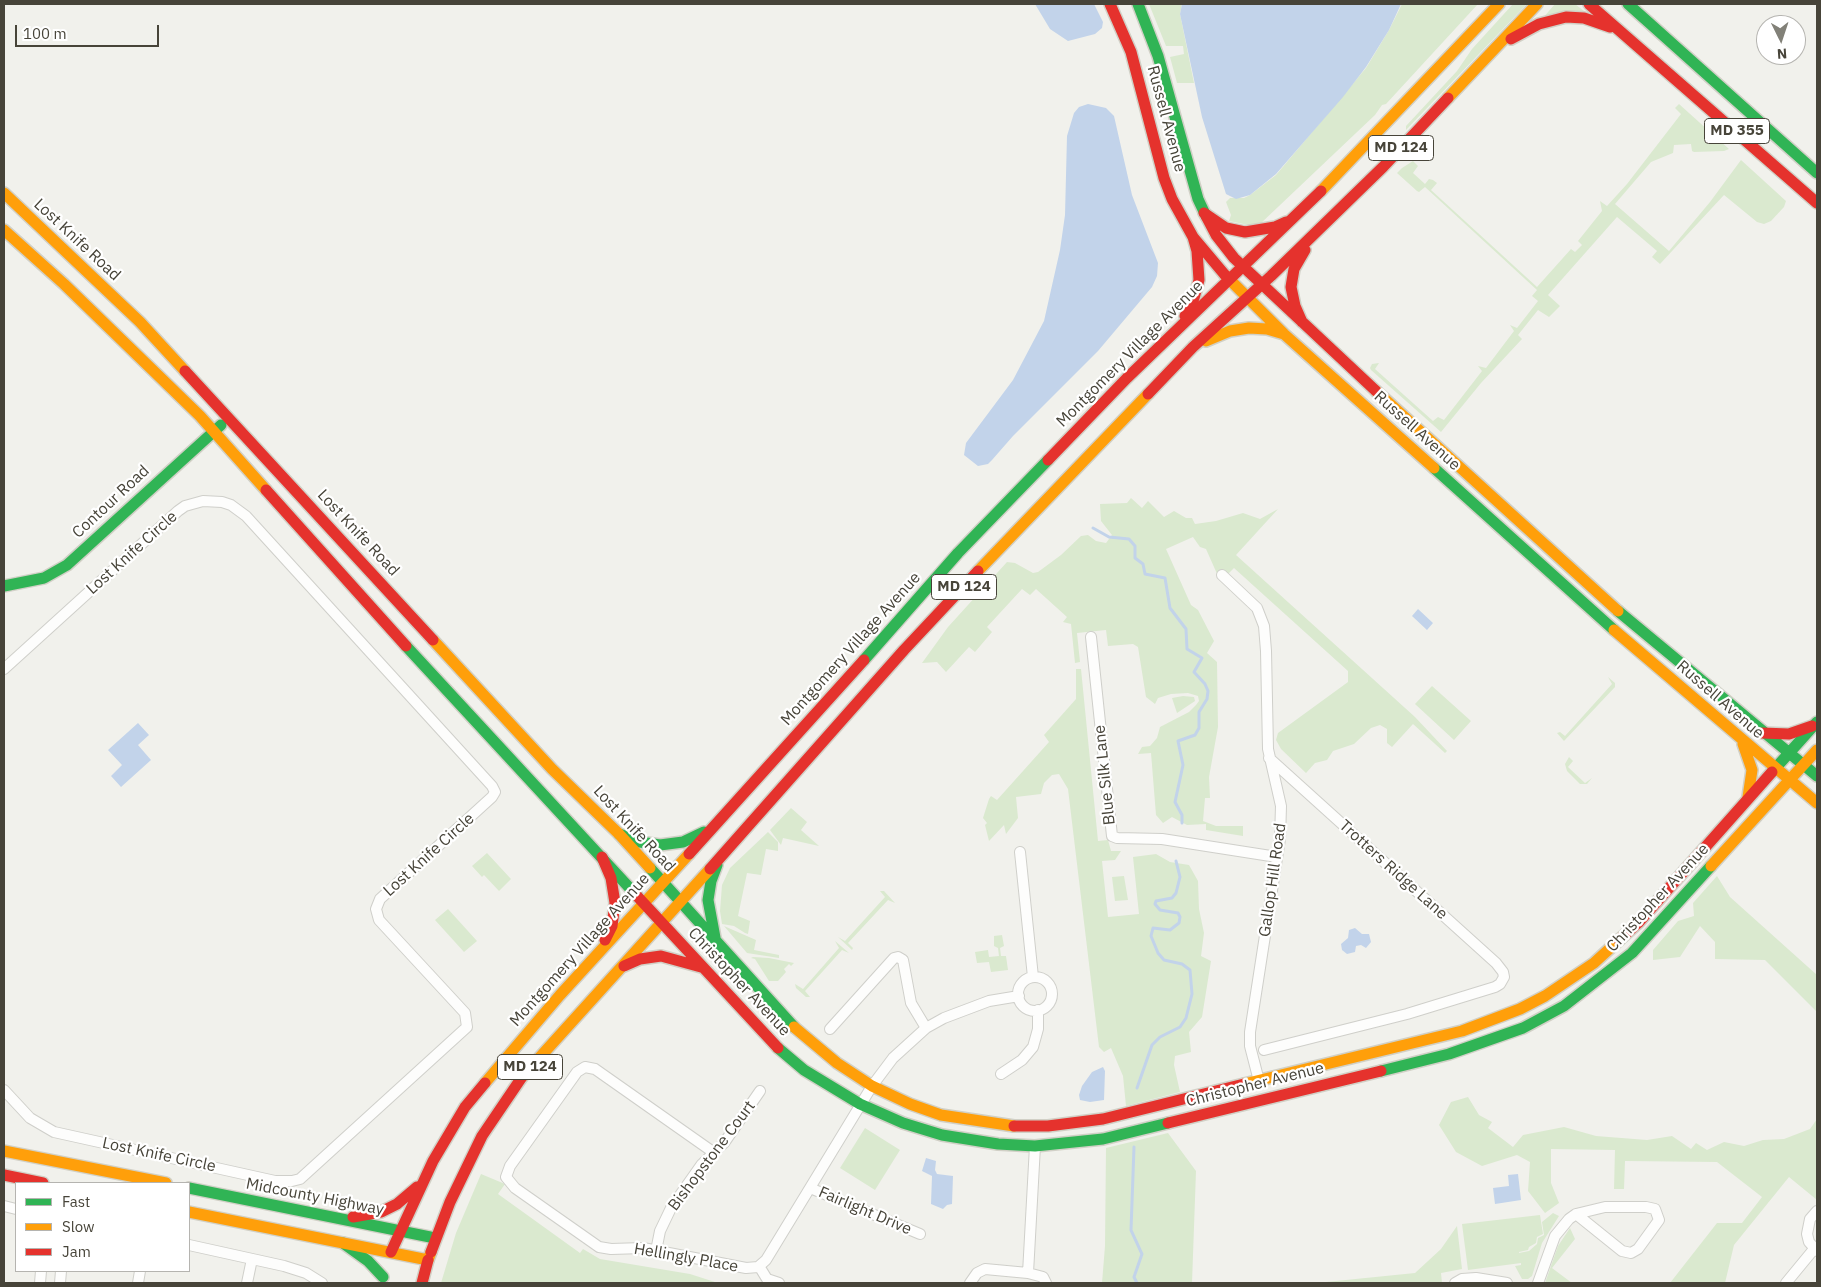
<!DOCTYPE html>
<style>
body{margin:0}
#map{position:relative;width:1821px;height:1287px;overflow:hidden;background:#f1f1ec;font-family:"IBM Plex Sans",sans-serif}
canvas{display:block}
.frame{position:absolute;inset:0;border:5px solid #474439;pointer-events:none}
.legend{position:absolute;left:15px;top:1182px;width:175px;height:90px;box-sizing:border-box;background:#fff;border:1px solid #b5b4b0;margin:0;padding:6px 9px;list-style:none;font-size:15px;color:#474439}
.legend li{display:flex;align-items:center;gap:10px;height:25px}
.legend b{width:25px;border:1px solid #b5b4b0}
.north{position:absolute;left:1756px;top:15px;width:50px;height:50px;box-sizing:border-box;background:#fff;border:1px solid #b5b4b0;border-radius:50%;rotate:176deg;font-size:14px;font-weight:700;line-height:20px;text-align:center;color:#474439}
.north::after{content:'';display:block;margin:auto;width:18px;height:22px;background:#828178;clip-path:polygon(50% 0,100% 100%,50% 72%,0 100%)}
.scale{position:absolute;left:15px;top:25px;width:144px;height:22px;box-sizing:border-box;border:2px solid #474439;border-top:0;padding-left:6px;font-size:15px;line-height:18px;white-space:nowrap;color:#474439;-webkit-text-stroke:4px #fff;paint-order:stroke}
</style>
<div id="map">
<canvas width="1821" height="1287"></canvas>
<div class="frame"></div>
<ul class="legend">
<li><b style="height:6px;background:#30b455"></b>Fast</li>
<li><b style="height:6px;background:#ff9f0a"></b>Slow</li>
<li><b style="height:6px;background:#e5322d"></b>Jam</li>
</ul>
<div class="north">N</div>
<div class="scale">100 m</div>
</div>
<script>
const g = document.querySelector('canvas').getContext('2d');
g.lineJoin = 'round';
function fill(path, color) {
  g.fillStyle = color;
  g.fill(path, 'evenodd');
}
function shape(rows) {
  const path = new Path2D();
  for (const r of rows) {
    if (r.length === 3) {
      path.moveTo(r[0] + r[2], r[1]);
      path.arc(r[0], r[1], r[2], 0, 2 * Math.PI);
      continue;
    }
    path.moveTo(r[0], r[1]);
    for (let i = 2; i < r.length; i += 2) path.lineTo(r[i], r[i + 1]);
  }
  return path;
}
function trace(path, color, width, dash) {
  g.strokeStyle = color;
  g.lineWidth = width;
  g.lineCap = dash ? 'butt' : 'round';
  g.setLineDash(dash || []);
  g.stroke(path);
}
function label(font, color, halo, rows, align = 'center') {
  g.font = font + ' "IBM Plex Sans",sans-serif';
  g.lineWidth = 4.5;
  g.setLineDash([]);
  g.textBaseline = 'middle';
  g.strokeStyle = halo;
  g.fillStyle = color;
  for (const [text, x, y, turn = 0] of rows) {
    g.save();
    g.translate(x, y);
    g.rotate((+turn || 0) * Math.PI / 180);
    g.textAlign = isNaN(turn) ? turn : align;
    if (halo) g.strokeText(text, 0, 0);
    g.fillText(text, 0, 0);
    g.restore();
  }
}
fill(shape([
 [1149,4,1182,4,1180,14,1194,83,1177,83,1170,57,1184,54,1183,46,1166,46],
 [1402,4,1478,4,1386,104,1382,105,1375,115,1259,225,1253,226,1229,221,1231,215,1226,202,1230,198,1244,198,1250,195,1276,175,1366,68,1389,30],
 [1513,4,1527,4,1406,130,1406,126,1457,71,1472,49],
 [1555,4,1575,4,1588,14,1542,19],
 [1679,104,1729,149,1724,151,1694,152,1692,151,1691,144,1674,145,1673,153,1651,162,1615,204,1669,251,1710,202,1741,160,1786,201,1784,207,1771,221,1764,224,1757,222,1724,195,1660,264,1652,257,1657,251,1617,217,1548,295,1560,306,1549,317,1538,310,1518,335,1522,339,1481,383,1441,432,1371,370,1370,368,1372,364,1379,363,1375,369,1433,421,1438,417,1444,420,1482,371,1478,366,1486,368,1514,331,1510,325,1517,328,1538,301,1532,296,1537,290,1425,187,1419,192,1417,191,1397,173,1402,168,1413,161,1418,166,1413,173,1425,184,1429,179,1433,180,1437,183,1431,190,1537,287,1571,249,1575,252,1582,245,1578,241,1602,211,1600,201,1607,206,1627,184,1681,114,1675,108],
 [1131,498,1142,508,1148,501,1164,517,1174,511,1186,518,1192,518,1195,524,1216,521,1243,513,1260,519,1278,509,1236,555,1415,717,1447,751,1445,753,1413,724,1392,747,1387,743,1387,729,1380,725,1371,728,1354,744,1333,751,1327,760,1315,763,1306,773,1281,749,1276,740,1278,733,1348,682,1348,671,1234,568,1228,574,1224,570,1218,576,1206,549,1200,547,1193,537,1166,549,1191,605,1198,610,1214,641,1207,653,1217,662,1218,727,1209,777,1210,798,1205,798,1203,821,1216,826,1243,826,1243,836,1206,830,1206,824,1187,825,1172,817,1163,823,1156,815,1151,753,1138,754,1142,747,1150,746,1157,738,1160,727,1189,712,1196,705,1199,701,1198,696,1188,693,1171,694,1158,698,1155,704,1146,697,1138,647,1133,644,1108,646,1106,630,1077,633,1080,662,1075,663,1071,624,1063,622,1067,617,1036,589,1030,595,1022,589,987,627,992,632,975,652,969,647,946,672,937,662,922,663,948,627,1007,562,1015,563,1033,573,1038,572,1061,555,1081,536,1088,535,1096,541,1106,543,1112,535,1101,521,1100,504,1127,503],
 [1076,669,1081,669,1098,841,1108,840,1111,851,1121,851,1115,860,1102,861,1108,917,1139,914,1133,857,1156,854,1170,862,1189,865,1198,881,1199,909,1204,933,1201,956,1211,961,1202,1017,1189,1032,1191,1052,1175,1056,1174,1065,1180,1092,1126,1106,1123,1076,1111,1048,1104,1052,1099,1047,1068,789,1059,774,1052,775,1044,783,1041,794,1016,797,1018,818,1006,834,1004,825,989,841,985,825,987,823,983,818,989,799,991,796,997,800,1049,742,1044,735,1076,699],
 [1608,677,1615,683,1615,687,1564,741,1557,733,1560,732,1565,736,1612,684],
 [1432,686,1471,721,1454,740,1415,704],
 [1183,696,1194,697,1195,701,1177,713,1172,698],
 [1569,757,1573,761,1568,767,1585,783,1592,778,1587,784,1580,784,1567,771,1565,764],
 [791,808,807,822,801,830,819,846,783,838,781,845,770,830],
 [768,832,778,842,778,851,766,849,761,875,747,873,738,916,750,921,748,934,745,933,734,926,722,924,720,911,722,885,730,868],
 [487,853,511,879,499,891,484,875,482,877,472,866],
 [1124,876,1128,900,1115,901,1112,877],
 [1717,876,1730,897,1817,975,1817,1012,1765,960,1715,959,1715,942,1700,926,1680,957,1653,960,1653,950,1678,921,1694,916,1693,903],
 [880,891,884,891,895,903,888,900,848,943,853,948,852,950,838,937,845,941,885,897],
 [448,909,477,941,464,952,435,920],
 [724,926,756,940,754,950,779,955,779,958,747,953],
 [1002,935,1004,946,1000,948,1001,956,1006,956,1008,970,991,972,989,962,977,963,975,952,988,950,989,957,999,956,998,948,994,946,994,936],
 [835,941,849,953,842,950,805,991,810,997,806,997,796,988,795,984,803,989,839,948],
 [753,957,769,958,794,963,791,966,789,964,784,969,786,972,778,981,769,981,755,959,751,958],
 [1468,1097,1479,1115,1492,1122,1488,1128,1513,1147,1523,1135,1564,1127,1596,1136,1647,1140,1672,1136,1691,1149,1696,1143,1707,1150,1724,1142,1744,1146,1763,1140,1784,1139,1810,1129,1817,1119,1817,1200,1789,1177,1734,1245,1725,1283,1670,1283,1717,1223,1742,1223,1762,1197,1717,1162,1625,1161,1624,1189,1614,1189,1615,1150,1551,1149,1551,1183,1559,1203,1545,1213,1528,1191,1530,1162,1517,1155,1482,1166,1456,1152,1439,1125,1451,1102],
 [865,1128,900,1150,875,1190,840,1168],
 [1168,1133,1196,1171,1192,1283,1102,1283,1105,1246,1106,1148],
 [481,1174,505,1184,498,1194,580,1253,583,1249,600,1259,690,1274,718,1283,441,1283,456,1233],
 [1553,1213,1559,1216,1542,1243,1532,1276,1528,1279,1522,1279,1515,1266,1521,1265,1521,1263,1468,1270,1462,1224,1540,1215,1543,1234,1537,1237,1536,1243,1529,1247,1528,1250,1519,1252,1519,1253,1529,1251,1537,1244,1538,1238,1544,1235,1542,1222],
 [1457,1226,1462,1269,1441,1273,1442,1283,1316,1283,1415,1273,1441,1249],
 [1570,1228,1575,1239,1552,1268,1572,1283,1545,1283,1558,1246]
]), '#dae9cf');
fill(shape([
 [1035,4,1094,4,1103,22,1102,28,1095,34,1068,41,1050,29],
 [1182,4,1401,4,1389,30,1366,67,1343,97,1276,174,1250,195,1236,199,1226,194,1202,117,1180,14],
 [1088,104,1106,108,1114,116,1132,195,1158,263,1157,276,1152,287,1098,351,1013,436,992,460,988,464,978,466,964,455,966,443,1013,380,1044,321,1060,250,1065,215,1067,136,1074,113,1079,107],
 [1418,609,1433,623,1427,630,1412,616],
 [138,723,149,735,138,745,151,760,121,787,111,776,122,765,108,750],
 [1355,928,1362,934,1369,934,1371,942,1366,948,1361,945,1356,946,1355,952,1347,954,1342,950,1341,944,1348,938,1349,930],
 [1103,1067,1105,1071,1104,1100,1090,1102,1080,1100,1079,1095,1082,1086,1092,1072],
 [926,1158,936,1161,935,1170,937,1174,953,1176,952,1204,947,1205,943,1209,931,1204,932,1176,922,1171],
 [1518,1174,1521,1200,1495,1204,1493,1188,1509,1186,1508,1175]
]), '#c2d3ea');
trace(shape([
 [1093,528,1109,537,1129,539,1135,546,1135,558,1143,564,1145,574,1165,578,1170,608,1186,629,1187,649,1202,658,1194,672,1205,684,1208,691,1207,699,1199,712,1199,728,1195,735,1178,741,1183,765,1175,802,1182,815,1182,823],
 [1137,1088,1152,1045,1160,1037,1180,1027,1186,1018,1192,994,1190,970,1182,964,1164,960,1158,953,1151,936,1153,928,1170,930,1179,923,1180,917,1178,913,1160,910,1155,904,1156,901,1172,898,1176,893,1180,877,1176,861],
 [1134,1147,1131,1230,1142,1254,1134,1277,1137,1283]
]), '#c2d3ea', 3);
const street = shape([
 [1222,575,1257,608,1264,626,1266,651,1268,749,1281,806,1280,839,1250,1032,1250,1046,1259,1081],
 [1091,637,1112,836,1117,838,1162,839,1277,857],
 [4,669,178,511,185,506,203,501,222,502,231,505,246,516,492,786,495,792,492,797,380,899,376,909,379,920,465,1013,467,1027,300,1179,292,1181,275,1181,54,1132,30,1118,4,1090],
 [1020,852,1033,977],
 [1035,994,17],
 [830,1029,894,958,898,957,903,960,911,1003,926,1028],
 [1264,1050,1407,1014,1495,987,1500,984,1504,977,1503,972,1496,963,1269,758],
 [1001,1074,1022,1060,1033,1047,1038,1029,1038,1010],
 [1035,1146,1028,1273,1043,1277,1046,1283],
 [713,1152,595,1069,585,1067,577,1072,510,1166,506,1177,515,1188,599,1247,611,1249,643,1248,746,1268,758,1267,766,1260,872,1086,893,1058,926,1028,944,1018,989,1001,1019,996],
 [810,1188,920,1234],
 [4,1206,16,1209],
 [1817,1211,1810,1219,1807,1234,1809,1242,1817,1251],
 [189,1245,284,1266,306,1273,322,1283],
 [656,1251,660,1231,671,1208,702,1164,724,1143,760,1091],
 [759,1266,767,1279,779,1283],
 [40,1283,41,1271],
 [60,1283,61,1271],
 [138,1283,140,1271],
 [247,1283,252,1259],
 [970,1283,977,1273,985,1269,1028,1273],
 [1455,1283,1462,1279,1476,1278,1507,1283],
 [1538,1283,1555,1236,1569,1219,1576,1214,1605,1207,1646,1207,1655,1209,1659,1220,1638,1249,1631,1253,1622,1251,1576,1214],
 [1786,1283,1814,1249]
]);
const fast = shape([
 [1138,4,1158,56,1198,199,1206,216],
 [1628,4,1817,173],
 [1434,468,1614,630],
 [4,586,44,578,67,565,221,425],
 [1618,611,1817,776],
 [406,646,637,896],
 [864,660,958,553,1048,460],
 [1772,772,1817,722],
 [619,834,640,842,660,845,683,842,704,832],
 [650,868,794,1027],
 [716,943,708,900,711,881,717,865],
 [778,1048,804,1070,860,1104,903,1123,942,1135,998,1144,1035,1146,1103,1139,1168,1123],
 [1381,1071,1449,1054,1523,1028,1564,1006,1632,953,1711,866],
 [189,1188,435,1238],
 [343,1243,368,1261,383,1277]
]);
const slow = shape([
 [1448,98,1537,4],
 [1321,191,1499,4],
 [4,193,140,322,185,371],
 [4,230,64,284,200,416,266,490],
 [1225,275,1284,334,1434,468],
 [1206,341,1230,331,1249,328,1267,329,1284,334],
 [1376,391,1618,611],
 [978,571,1148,394],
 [1614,630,1817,803],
 [433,640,552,769,619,834,650,868],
 [1743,744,1752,770,1748,797],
 [1711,866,1817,750],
 [794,1027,837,1063,872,1086,910,1104,941,1115,1014,1126],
 [522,1077,710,869],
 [485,1083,560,995,689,854],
 [1244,1084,1462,1031,1520,1009,1545,996,1594,963,1619,940],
 [4,1151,166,1183],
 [189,1212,428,1260,431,1252]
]);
const jam = shape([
 [1110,4,1131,52,1164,178,1172,199,1193,237,1225,275],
 [1589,4,1817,203],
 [1511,39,1539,24,1566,17,1584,18,1610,27],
 [1204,213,1226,228,1245,232,1275,227,1286,222],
 [1206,216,1216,235,1234,258,1376,391],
 [1185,316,1194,298,1199,280,1197,251,1193,237],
 [1302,322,1295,306,1291,287,1294,269,1305,250],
 [185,371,433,640],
 [1148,394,1193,347,1271,276,1383,167,1448,98],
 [1048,460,1127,378,1321,191],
 [266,490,406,646],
 [1762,733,1789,734,1812,726],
 [689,854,864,660],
 [602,857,611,878,615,903,612,926,605,940],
 [710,869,904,650,978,571],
 [637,896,778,1048],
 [1619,940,1638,923,1772,772],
 [624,966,640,959,661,956,701,967],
 [1168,1123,1381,1071],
 [1014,1126,1048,1126,1103,1119,1244,1084],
 [4,1175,43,1183],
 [353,1217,381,1212,397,1204,417,1187],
 [391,1252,433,1161,465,1107,485,1083],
 [431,1252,450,1202,482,1136,522,1077],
 [422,1283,428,1260]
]);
trace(street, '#cfcfca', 12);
trace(fast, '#d1d0c6', 14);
trace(slow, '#d1d0c6', 14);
trace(jam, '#d1d0c6', 14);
trace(street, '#fdfdfc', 10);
trace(fast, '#30b455', 11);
trace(slow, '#ff9f0a', 11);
trace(jam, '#e5322d', 11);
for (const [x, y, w] of [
 [1737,131,65],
 [1401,148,65],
 [964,587,65],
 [530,1067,65]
]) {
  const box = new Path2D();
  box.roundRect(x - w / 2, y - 12.5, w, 25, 4);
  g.fillStyle = '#fff';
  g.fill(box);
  trace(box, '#474439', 1);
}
label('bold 15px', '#474439', null, [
 ["MD 355",1737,131],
 ["MD 124",1401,148],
 ["MD 124",964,587],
 ["MD 124",530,1067]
]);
label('16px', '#474439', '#fff', [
 ["Russell Avenue",1166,119,75],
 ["Lost Knife Road",77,240,43],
 ["Montgomery Village Avenue",1130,354,-45],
 ["Russell Avenue",1417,431,42],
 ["Contour Road",111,502,-43],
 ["Lost Knife Road",358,533,47],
 ["Lost Knife Circle",132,553,-42],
 ["Montgomery Village Avenue",851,649,-48],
 ["Russell Avenue",1720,700,41],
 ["Blue Silk Lane",1105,775,-96],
 ["Lost Knife Road",634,829,47],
 ["Lost Knife Circle",429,855,-42],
 ["Trotters Ridge Lane",1393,870,42],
 ["Gallop Hill Road",1273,880,-82],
 ["Christopher Avenue",1658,898,-47],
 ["Montgomery Village Avenue",580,950,-48],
 ["Christopher Avenue",739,982,47],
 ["Christopher Avenue",1255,1085,-14],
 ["Lost Knife Circle",159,1155,12],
 ["Bishopstone Court",712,1156,-53],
 ["Midcounty Highway",315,1197,11],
 ["Fairlight Drive",865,1211,23],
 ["Hellingly Place",686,1258,10]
]);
</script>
